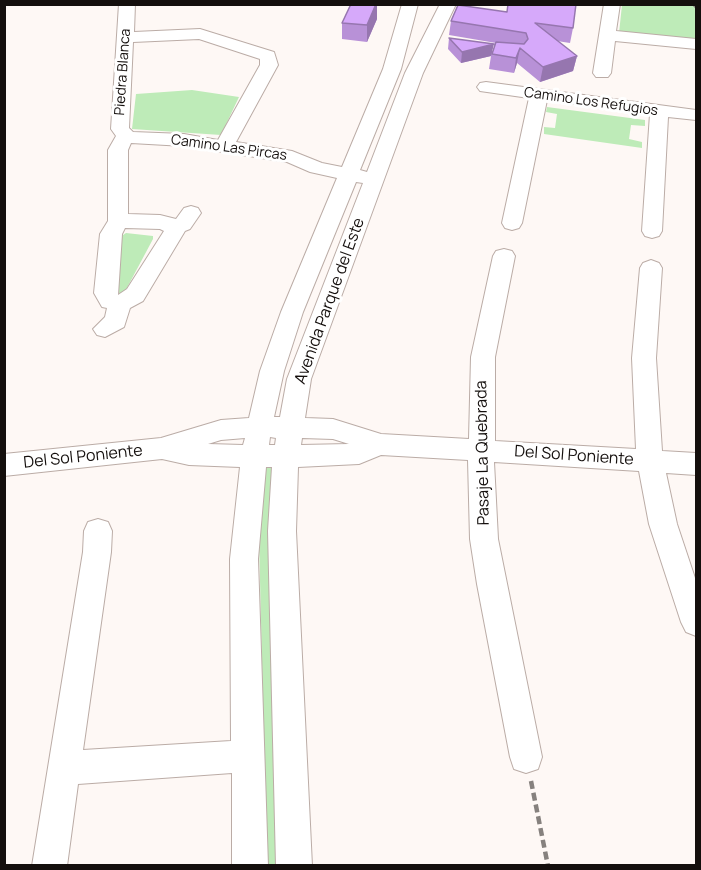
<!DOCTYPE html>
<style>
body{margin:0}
#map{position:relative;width:701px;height:870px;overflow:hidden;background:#fef8f5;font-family:Manrope,sans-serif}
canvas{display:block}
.frame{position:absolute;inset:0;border:6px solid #140f0d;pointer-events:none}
</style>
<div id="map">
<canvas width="701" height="870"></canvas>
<div class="frame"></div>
</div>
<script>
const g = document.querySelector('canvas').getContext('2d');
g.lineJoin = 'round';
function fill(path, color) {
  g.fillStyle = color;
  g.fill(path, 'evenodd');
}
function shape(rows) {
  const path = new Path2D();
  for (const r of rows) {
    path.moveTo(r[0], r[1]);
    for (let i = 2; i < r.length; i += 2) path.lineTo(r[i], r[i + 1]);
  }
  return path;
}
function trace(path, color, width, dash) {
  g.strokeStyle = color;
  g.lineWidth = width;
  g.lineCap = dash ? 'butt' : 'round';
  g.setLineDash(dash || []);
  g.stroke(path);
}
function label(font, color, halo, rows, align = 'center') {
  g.font = font + ' Manrope,sans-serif';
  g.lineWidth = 6;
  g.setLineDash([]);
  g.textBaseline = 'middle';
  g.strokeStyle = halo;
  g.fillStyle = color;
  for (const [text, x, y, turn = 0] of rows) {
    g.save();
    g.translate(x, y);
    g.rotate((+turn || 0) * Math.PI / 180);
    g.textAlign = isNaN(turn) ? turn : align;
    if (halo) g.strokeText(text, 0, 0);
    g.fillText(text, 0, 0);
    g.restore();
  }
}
fill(shape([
 [622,5,696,5,696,41,619,33],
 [192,90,239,97,221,135,132,129,136,94],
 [547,107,645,120,645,126,631,125,629,139,642,142,642,148,544,134,544,127,555,128,557,114,546,112],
 [126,233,153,236,153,239,121,299,115,295,120,237],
 [272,456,281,866,267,865,259,540,266,460]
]), '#beebb8');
const minor = shape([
 [119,4,135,4,134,32,200,29,274,52,278,65,236,142,292,151,322,163,342,167,383,69,402,4,418,4,401,69,360,170,367,172,405,73,440,4,456,4,423,73,311,379,305,418,333,419,381,434,469,439,471,357,493,256,496,251,504,249,512,251,515,256,495,357,495,441,636,449,632,358,640,268,643,263,651,260,659,263,662,268,656,358,662,451,696,453,696,475,666,473,677,524,696,581,696,636,686,632,681,622,649,524,639,471,494,462,498,539,542,757,538,769,526,773,514,769,510,757,477,584,470,539,468,460,381,455,359,464,298,467,296,531,312,866,276,866,268,531,272,467,266,467,258,559,268,866,232,866,232,773,78,784,67,866,32,866,83,552,84,531,88,522,98,519,108,522,112,531,111,552,83,750,231,741,230,559,240,467,189,465,162,459,4,476,4,454,161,438,221,420,249,418,260,371,281,312,337,178,310,172,287,162,184,146,131,143,128,150,128,214,160,215,176,219,184,208,191,206,198,208,201,213,190,229,185,231,143,301,130,308,124,327,105,337,97,335,93,329,105,317,107,308,102,307,94,293,100,234,108,221,108,150,116,136,111,129,119,4],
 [199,39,260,59,260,65,218,140,184,134,133,132,129,128,133,42,199,39],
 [356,182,363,183,287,379,280,417,274,417,284,371,303,312,356,182],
 [125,228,160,229,164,231,127,289,118,295,122,234,125,228],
 [270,437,276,438,275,445,269,445,270,437],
 [245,438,243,445,208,444,221,440,245,438],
 [302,438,333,439,349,444,301,445,302,438],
 [604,4,620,4,616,31,696,39,696,49,615,41,611,73,608,77,596,77,593,73,604,4],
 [486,82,696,110,696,120,668,117,662,231,659,236,652,238,645,236,642,231,650,114,547,100,522,223,519,228,512,230,505,228,502,223,529,98,480,91,477,87,480,83,486,82]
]);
trace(minor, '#bbaca6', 2);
trace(shape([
 [693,4,696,7]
]), '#86817e', 3, [4.5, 2]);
trace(shape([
 [531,781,548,866]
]), '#86817e', 4.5, [8, 4]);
fill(minor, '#fff');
fill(shape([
 [351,4,377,4,377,19,367,42,342,39,342,23],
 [458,5,573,28,570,43,557,41,577,56,573,71,540,82,517,63,514,73,489,69,491,56,461,63,448,49,449,38,493,51,496,43,449,35,451,21]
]), '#b891d7');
fill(shape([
 [376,4,377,4,377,19,367,42,367,25],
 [494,44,491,56,461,63,462,52],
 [520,48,517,63,514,73,516,58],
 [577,56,573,71,540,82,543,67]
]), '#9676af');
const building = shape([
 [351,4,376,4,367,25,342,23,351,4],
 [508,4,576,4,573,28,535,23,577,56,543,67,520,48,516,58,492,54,496,42,524,44,528,39,526,33,451,21,458,5,507,12,508,4],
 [449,38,494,44,462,52,449,38]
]);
fill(building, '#d6a9fa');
trace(building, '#9676af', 1.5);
label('14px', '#140f0d', '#fff', [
 ["Piedra Blanca",123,72,-86],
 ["Camino Los Refugios",591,102,8],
 ["Camino Las Pircas",229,148,8]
]);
label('16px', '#140f0d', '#fff', [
 ["Avenida Parque del Este",330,301,-70],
 ["Pasaje La Quebrada",483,453,-91],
 ["Del Sol Poniente",574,456,4],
 ["Del Sol Poniente",83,457,-6]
]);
</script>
